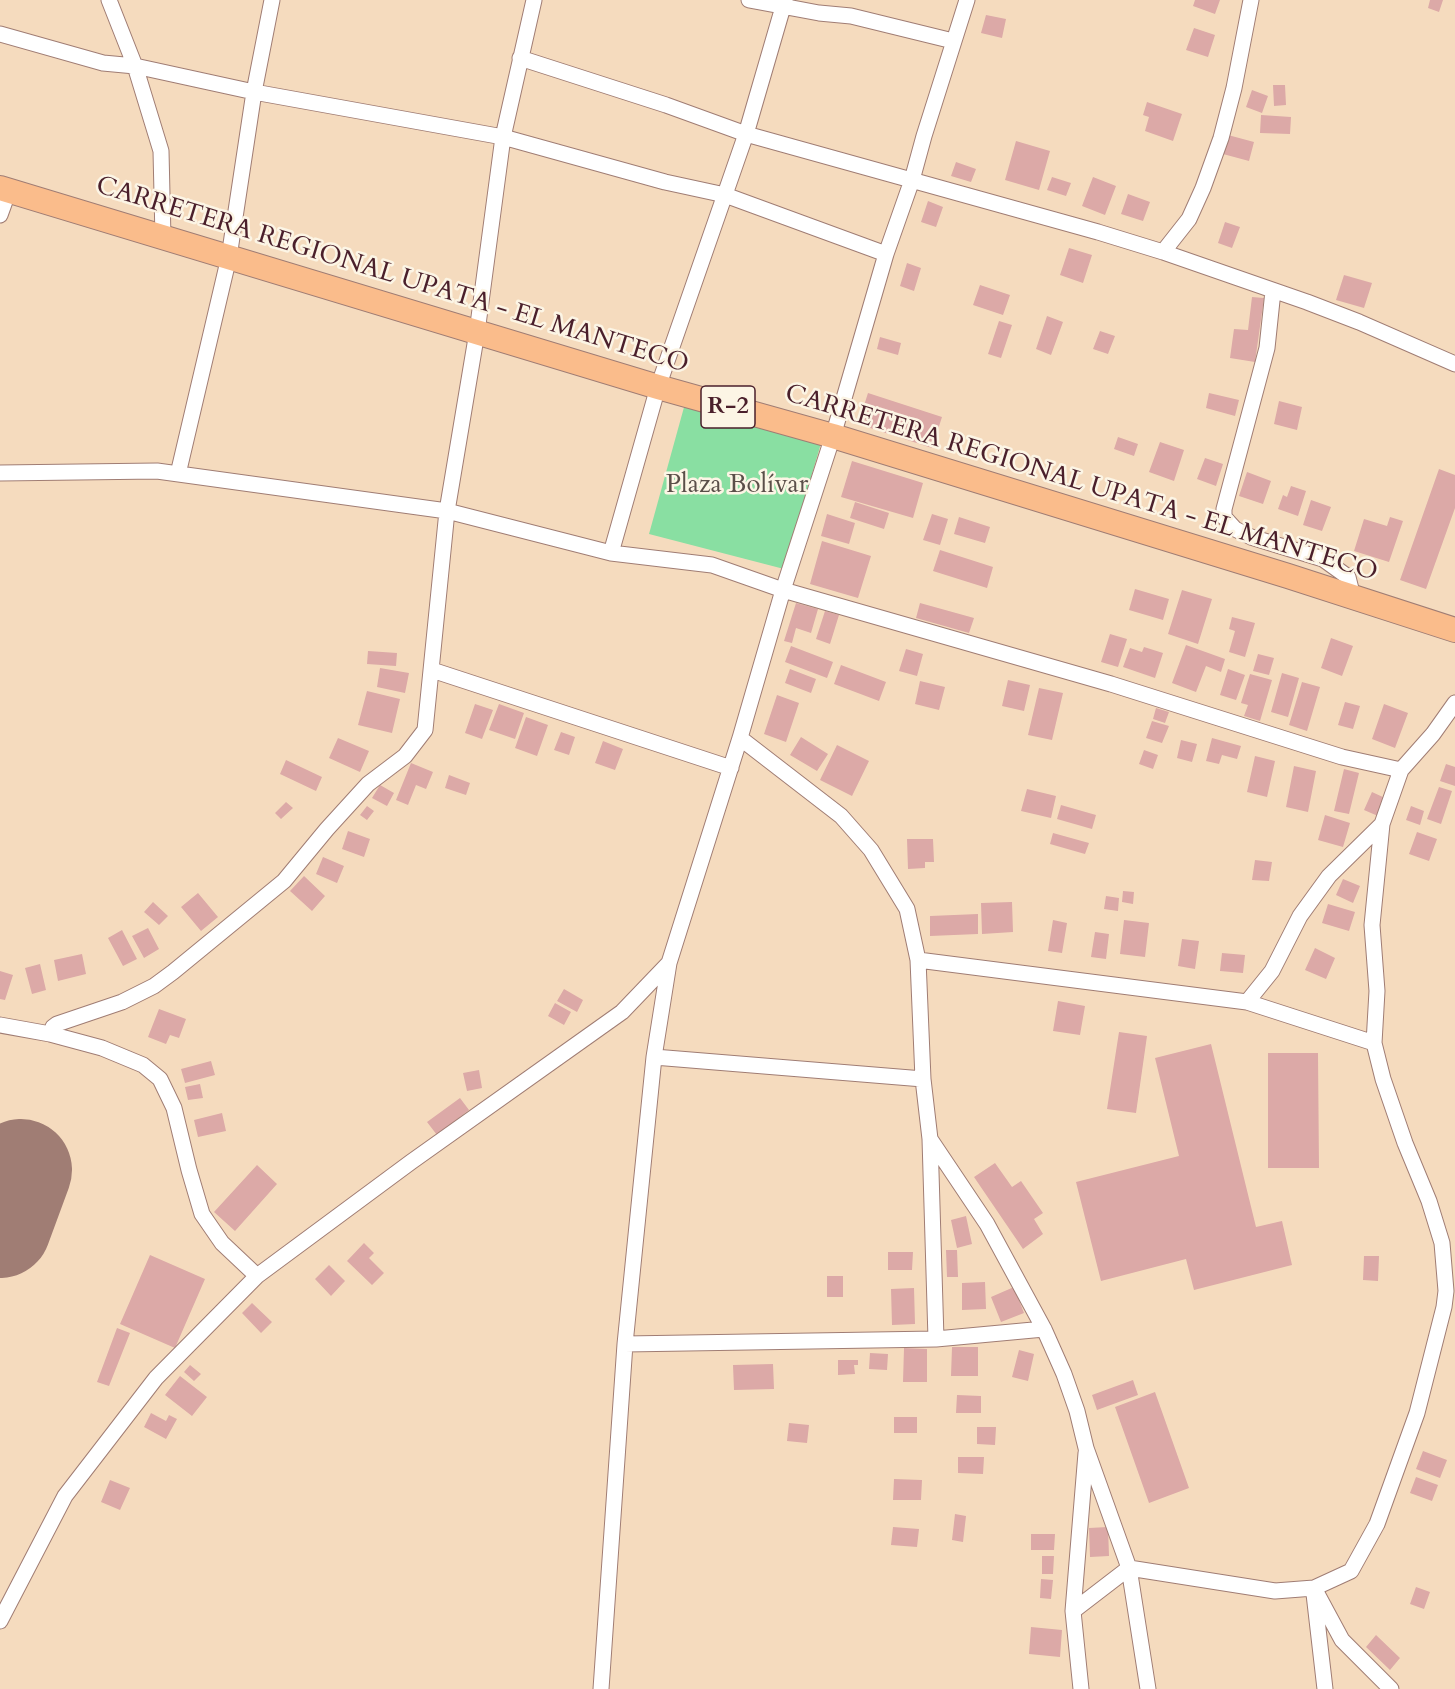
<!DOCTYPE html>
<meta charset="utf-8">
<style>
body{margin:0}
canvas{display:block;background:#f5dbbe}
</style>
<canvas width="1455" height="1689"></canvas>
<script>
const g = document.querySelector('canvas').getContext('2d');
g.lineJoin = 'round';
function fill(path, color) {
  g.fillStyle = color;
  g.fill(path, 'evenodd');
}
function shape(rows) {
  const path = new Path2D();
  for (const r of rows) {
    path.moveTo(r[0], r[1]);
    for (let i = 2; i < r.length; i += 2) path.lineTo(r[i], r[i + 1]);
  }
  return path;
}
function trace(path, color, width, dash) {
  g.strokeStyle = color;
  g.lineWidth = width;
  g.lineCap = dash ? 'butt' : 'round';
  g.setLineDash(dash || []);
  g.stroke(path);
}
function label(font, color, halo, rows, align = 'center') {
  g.font = font + ' Cardo,serif';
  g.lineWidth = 5;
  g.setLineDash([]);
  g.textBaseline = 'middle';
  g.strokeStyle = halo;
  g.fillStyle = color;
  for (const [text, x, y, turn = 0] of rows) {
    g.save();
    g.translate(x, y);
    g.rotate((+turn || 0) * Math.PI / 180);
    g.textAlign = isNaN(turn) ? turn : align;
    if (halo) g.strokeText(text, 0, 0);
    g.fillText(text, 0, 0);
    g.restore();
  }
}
fill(shape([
 [686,400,822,440,784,569,649,534]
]), '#89dfa2');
trace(shape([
 [0,1227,21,1170]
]), '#a07d74', 102);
fill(shape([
 [1195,0,1220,0,1215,14,1193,6],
 [1430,0,1443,0,1439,12,1428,8],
 [986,15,1006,19,1002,38,981,33],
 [1194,28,1215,35,1208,57,1186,50],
 [1273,85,1285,85,1286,105,1274,106],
 [1252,90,1268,96,1262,113,1246,107],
 [1147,102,1182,114,1173,141,1145,131,1149,117,1143,115],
 [1261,115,1291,117,1290,134,1260,133],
 [1228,135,1254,142,1249,161,1223,154],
 [1016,141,1050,151,1039,190,1005,180],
 [956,162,976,169,971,182,951,176],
 [1052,177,1071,183,1066,196,1047,190],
 [1093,177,1116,186,1105,215,1082,206],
 [1128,194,1150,202,1143,221,1121,214],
 [928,201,943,207,936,227,921,222],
 [1225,222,1240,227,1232,248,1218,243],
 [1069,248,1092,255,1083,283,1060,275],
 [907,263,921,268,914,291,900,286],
 [1344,275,1372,283,1364,308,1336,300],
 [980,285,1010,295,1003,315,973,305],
 [1252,297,1264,298,1255,362,1230,358,1234,329,1248,330],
 [1047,316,1063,322,1051,355,1036,349],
 [999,321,1012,325,1001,358,988,354],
 [1100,331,1115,336,1108,354,1093,349],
 [880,337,901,343,898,355,877,349],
 [868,393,942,417,932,448,858,424],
 [1209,393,1239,400,1235,416,1206,408],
 [1279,401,1302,407,1297,430,1274,424],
 [1118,437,1138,444,1134,456,1114,449],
 [1160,442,1184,450,1174,481,1149,472],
 [1205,458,1223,464,1216,486,1197,479],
 [852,461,923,483,913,518,841,497],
 [1439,469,1455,475,1455,508,1426,589,1400,580],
 [1247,472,1271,481,1263,504,1239,496],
 [1291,486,1306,491,1298,516,1278,509,1283,495,1287,497],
 [1311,500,1331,507,1322,531,1303,525],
 [855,502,889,513,884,529,850,518],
 [827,514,855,523,849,544,821,536],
 [932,514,948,519,940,545,923,540],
 [959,517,990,527,985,543,954,534],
 [1390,517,1403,521,1389,562,1354,551,1364,519,1387,526],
 [822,541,871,556,858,598,810,584],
 [940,550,993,567,987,588,933,571],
 [1135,589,1169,599,1163,620,1129,610],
 [1182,590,1212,599,1198,644,1168,634],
 [796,603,818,609,811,633,796,628,792,643,784,641],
 [920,603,974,618,969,633,916,618],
 [825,611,839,615,830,644,816,639],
 [1232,617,1255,623,1245,657,1229,652,1235,631,1229,629],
 [1110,634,1127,639,1118,667,1101,662],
 [1331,638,1353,646,1342,676,1321,668],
 [1186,645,1225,659,1221,672,1206,666,1196,692,1172,683],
 [791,646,833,662,827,678,785,662],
 [1144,647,1163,653,1155,678,1123,667,1130,648,1142,652],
 [906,649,923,654,917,676,899,671],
 [368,651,397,653,396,666,367,664],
 [1258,654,1274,658,1269,675,1253,671],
 [841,665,886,682,879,701,834,684],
 [380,668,409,673,405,693,377,687],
 [790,669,816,679,811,693,785,683],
 [1228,669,1245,675,1236,700,1220,695],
 [1282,673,1299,678,1288,717,1271,712],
 [1250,674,1272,680,1260,721,1244,716,1248,705,1241,703],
 [1008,680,1030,685,1024,711,1002,706],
 [920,681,945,687,939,710,915,704],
 [1302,682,1320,687,1307,731,1289,725],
 [1039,688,1063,693,1052,740,1028,735],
 [367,691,400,699,392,733,358,725],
 [777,695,799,703,786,742,764,734],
 [1345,702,1360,706,1353,729,1338,725],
 [475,704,493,710,482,739,465,733],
 [499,704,524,713,515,739,489,730],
 [1384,704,1408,713,1395,748,1372,739],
 [1156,708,1169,712,1165,723,1153,719],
 [526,717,548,725,537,756,515,748],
 [1152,721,1169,726,1162,743,1146,738],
 [561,732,575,737,569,755,554,750],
 [801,737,828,754,817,771,790,755],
 [338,738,369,751,360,772,329,758],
 [1212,738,1241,746,1237,759,1222,755,1219,764,1206,761],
 [1181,740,1197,744,1192,762,1177,758],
 [603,741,623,749,615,770,595,763],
 [837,745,869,761,852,796,820,780],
 [1144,750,1158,755,1153,769,1139,764],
 [1255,756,1275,761,1267,797,1247,792],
 [286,760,322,777,316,791,280,774],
 [411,763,433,772,426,789,416,785,408,805,396,800],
 [1446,764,1455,767,1455,786,1440,781],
 [1294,766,1316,771,1308,812,1286,807],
 [1344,769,1359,773,1349,814,1334,811],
 [449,775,470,783,466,795,445,788],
 [380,785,394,793,387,806,372,798],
 [1439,787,1452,791,1441,824,1427,819],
 [1027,789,1056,796,1051,818,1021,811],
 [1372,792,1385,798,1378,816,1364,810],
 [286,802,293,808,281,819,275,813],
 [1061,805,1096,815,1092,829,1057,819],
 [367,806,374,811,367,820,360,815],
 [1411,806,1424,811,1420,825,1406,820],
 [1325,815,1350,823,1343,847,1318,840],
 [348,831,370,839,364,857,342,849],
 [1417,832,1437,839,1429,861,1409,854],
 [1053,833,1089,843,1085,854,1050,844],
 [907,839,933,839,934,862,925,862,925,868,908,869],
 [323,857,344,866,337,883,316,874],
 [1255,860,1272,862,1269,881,1252,880],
 [304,876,325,896,312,911,290,891],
 [1343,879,1360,886,1353,903,1336,895],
 [1123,891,1134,892,1133,904,1122,902],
 [198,893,218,917,201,931,181,907],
 [1106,896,1119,898,1118,911,1104,909],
 [153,902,168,916,159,925,144,912],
 [1012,902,1013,932,982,934,981,903],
 [1328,904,1355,912,1349,931,1322,923],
 [978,914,978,934,930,936,930,916],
 [1053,920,1067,923,1062,953,1048,951],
 [1124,920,1149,923,1145,957,1120,954],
 [148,928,159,949,144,958,132,936],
 [122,930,137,959,123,966,108,938],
 [1095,932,1109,934,1106,959,1091,957],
 [1182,939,1199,941,1195,969,1178,966],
 [1315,948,1335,958,1326,979,1305,970],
 [1222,953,1245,955,1243,973,1220,971],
 [82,954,86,974,58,981,54,960],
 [40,964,46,990,32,994,25,968],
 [0,971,13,975,5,1000,0,999],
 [564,989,583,1000,577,1012,557,1001],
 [1058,1001,1085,1006,1080,1035,1053,1031],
 [555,1003,571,1012,564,1025,548,1016],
 [159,1009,186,1019,179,1038,170,1035,166,1044,148,1037],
 [1119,1032,1147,1036,1136,1113,1107,1109],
 [1211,1044,1256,1227,1282,1221,1292,1265,1194,1290,1186,1259,1101,1281,1076,1182,1179,1156,1155,1058],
 [1268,1053,1318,1053,1319,1168,1268,1168],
 [211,1061,215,1075,185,1083,181,1069],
 [479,1070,482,1088,467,1091,463,1073],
 [200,1084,203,1098,188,1100,185,1087],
 [460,1098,469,1110,437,1135,427,1122],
 [222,1113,226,1131,198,1137,194,1120],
 [995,1163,1012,1187,1021,1181,1043,1213,1034,1219,1043,1234,1023,1249,974,1177],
 [257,1165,277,1184,235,1231,214,1212],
 [966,1216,972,1244,957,1248,951,1220],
 [364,1243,374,1253,369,1258,384,1273,372,1285,347,1261],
 [946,1250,957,1250,958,1277,947,1277],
 [888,1252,913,1252,912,1270,888,1270],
 [150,1255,205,1279,175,1348,120,1324],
 [1364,1256,1379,1256,1378,1281,1363,1280],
 [329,1265,345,1281,331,1296,315,1279],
 [827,1276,843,1276,843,1297,827,1297],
 [985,1282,986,1309,962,1310,962,1283],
 [1014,1287,1024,1313,1001,1322,991,1297],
 [914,1288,915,1324,892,1325,891,1289],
 [252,1303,272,1322,261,1333,242,1313],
 [117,1328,130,1333,109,1386,97,1382],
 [952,1347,978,1347,978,1376,951,1376],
 [904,1348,927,1349,927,1382,903,1382],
 [1019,1350,1034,1354,1028,1381,1012,1377],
 [870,1353,888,1354,887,1370,869,1369],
 [838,1360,858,1360,858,1365,854,1365,855,1374,838,1375],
 [773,1364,774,1389,734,1390,733,1365],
 [190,1365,201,1374,194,1381,184,1372],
 [180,1376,207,1397,192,1416,165,1395],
 [1133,1380,1138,1395,1097,1410,1092,1395],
 [1155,1392,1189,1488,1149,1503,1115,1407],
 [957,1395,981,1396,981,1413,956,1413],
 [151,1413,166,1421,169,1415,177,1419,166,1439,144,1427],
 [894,1417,917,1417,917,1433,894,1433],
 [789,1423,809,1425,807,1443,787,1441],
 [977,1427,996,1427,995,1445,977,1444],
 [1423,1451,1447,1460,1440,1478,1416,1469],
 [958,1457,984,1457,983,1474,958,1473],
 [1416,1477,1438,1485,1432,1501,1410,1493],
 [894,1479,922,1480,921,1500,893,1500],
 [110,1480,130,1488,120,1510,101,1502],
 [955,1514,966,1516,963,1542,952,1540],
 [893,1527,919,1529,917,1547,891,1545],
 [1108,1527,1109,1556,1090,1557,1089,1528],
 [1031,1534,1055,1534,1054,1550,1031,1550],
 [1042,1556,1054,1556,1053,1574,1042,1574],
 [1041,1579,1053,1580,1051,1599,1040,1598],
 [1416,1587,1430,1592,1424,1609,1410,1604],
 [1031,1627,1062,1630,1060,1657,1029,1654],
 [1376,1635,1400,1658,1390,1670,1366,1647]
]), '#dca9a7');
const minor = shape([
 [109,0,135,66,161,151,163,238],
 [749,0,819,13,851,16,953,41],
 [0,34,103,63,135,66,254,92,503,137,665,182,725,195,886,254],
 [520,58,666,105,746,134,1098,232,1163,252,1307,302,1359,322,1455,364],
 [0,215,9,190],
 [1163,252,1189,219,1203,188,1221,138,1234,88,1251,0],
 [1273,291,1267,348,1224,509,1224,517,1235,529,1251,537,1323,559,1348,577,1353,597],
 [0,473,157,471,447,511,611,553,712,565,783,590,1111,684,1342,757,1401,770],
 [178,474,229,257,254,92,272,0],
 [611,553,658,387,746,134,785,0],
 [432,670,731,768],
 [740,738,841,816,871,850,907,909,918,960,923,1079,930,1139,936,1339],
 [918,960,1247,1002,1374,1043],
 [1247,1002,1272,971,1300,916,1329,876,1382,824,1401,770,1433,734,1455,703],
 [0,1025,50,1034,102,1048,143,1065,160,1079,174,1108,189,1170,202,1214,222,1243,257,1276],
 [50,1034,53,1027,57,1024,122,1002,154,986,173,972,284,881,327,829,368,784,405,756,425,730,447,511,477,332,503,137,534,0],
 [654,1057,923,1079],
 [930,1139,987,1224,1044,1329,1064,1374,1077,1411,1086,1448,1129,1568,1148,1689],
 [625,1344,936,1339,1044,1329],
 [1314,1588,1342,1640,1391,1689],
 [1314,1594,1325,1689],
 [1073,1611,1129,1568,1275,1591,1314,1588,1351,1571,1377,1524,1417,1413,1444,1307,1446,1291,1442,1243,1429,1201,1405,1143,1383,1079,1374,1043,1377,991,1372,925,1382,824],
 [0,1621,65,1496,156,1378,257,1276,411,1162,622,1012,669,963],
 [601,1689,625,1344,654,1057,669,963,740,738,783,590,833,436,886,254,912,180,924,136,967,0],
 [1081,1689,1073,1611,1086,1453]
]);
const primary = shape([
 [0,188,658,387,833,436,1288,576,1455,630]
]);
trace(minor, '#a07d74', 17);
trace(primary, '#a07d74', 26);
trace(minor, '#fff', 15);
trace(primary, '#fabc8b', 24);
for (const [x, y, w] of [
 [728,407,54]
]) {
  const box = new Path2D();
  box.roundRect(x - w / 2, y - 21, w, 42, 4.5);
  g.fillStyle = '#fcf5e5';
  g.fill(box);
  trace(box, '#4a1f2b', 1.5);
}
label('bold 24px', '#4a1f2b', null, [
 ["R-2",728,407]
]);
label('26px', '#4a1f2b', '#fcf5e5', [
 ["CARRETERA REGIONAL UPATA - EL MANTECO",392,276,17],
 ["CARRETERA REGIONAL UPATA - EL MANTECO",1081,484,17]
]);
label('26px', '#5a4f49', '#fcf5e5', [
 ["Plaza Bolívar",737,486]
]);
</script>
